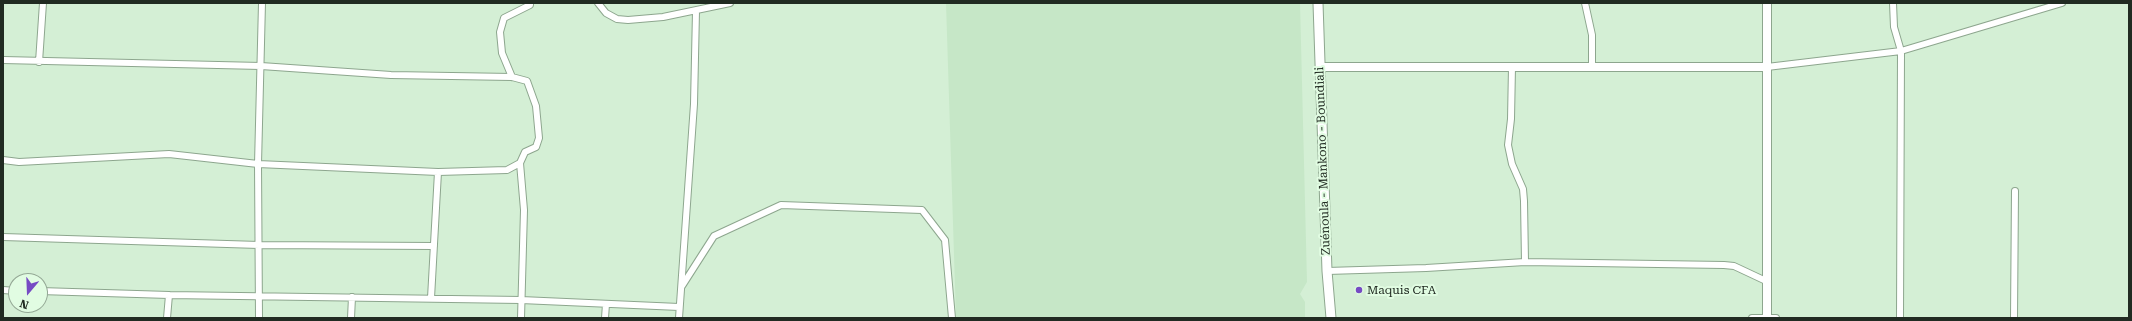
<!DOCTYPE html>
<meta charset="utf-8">
<style>
body{margin:0}
#map{position:relative;width:2132px;height:321px;overflow:hidden;background:#d4efd5;font-family:"Roboto Serif",serif}
canvas{display:block}
.frame{position:absolute;inset:0;border:4px solid #212b22;pointer-events:none}
.north{position:absolute;left:8px;top:273px;width:40px;height:40px;box-sizing:border-box;background:#e1fce2;border:1px solid #94a895;border-radius:50%;rotate:199deg;font-size:11px;font-weight:700;line-height:16px;text-align:center;color:#212b22}
.north::after{content:'';display:block;margin:auto;width:14px;height:18px;background:#764bc4;clip-path:polygon(50% 0,100% 100%,50% 72%,0 100%)}
</style>
<div id="map">
<canvas width="2132" height="321"></canvas>
<div class="frame"></div>
<div class="north">N</div>
</div>
<script>
const g = document.querySelector('canvas').getContext('2d');
g.lineJoin = 'round';
function fill(path, color) {
  g.fillStyle = color;
  g.fill(path, 'evenodd');
}
function shape(rows) {
  const path = new Path2D();
  for (const r of rows) {
    path.moveTo(r[0], r[1]);
    for (let i = 2; i < r.length; i += 2) path.lineTo(r[i], r[i + 1]);
  }
  return path;
}
function trace(path, color, width, dash) {
  g.strokeStyle = color;
  g.lineWidth = width;
  g.lineCap = dash ? 'butt' : 'round';
  g.setLineDash(dash || []);
  g.stroke(path);
}
function label(font, color, halo, rows, align = 'center') {
  g.font = font + ' "Roboto Serif",serif';
  g.lineWidth = 4;
  g.setLineDash([]);
  g.textBaseline = 'middle';
  g.strokeStyle = halo;
  g.fillStyle = color;
  for (const [text, x, y, turn = 0] of rows) {
    g.save();
    g.translate(x, y);
    g.rotate((+turn || 0) * Math.PI / 180);
    g.textAlign = isNaN(turn) ? turn : align;
    if (halo) g.strokeText(text, 0, 0);
    g.fillText(text, 0, 0);
    g.restore();
  }
}
fill(shape([
 [946,3,1300,3,1307,282,1300,294,1305,302,1305,318,956,318]
]), '#c6e7c7');
const minor = shape([
 [598,3,606,13,617,19,628,20,663,17,730,3],
 [1585,3,1592,35,1592,67],
 [1893,3,1894,27,1901,51,1900,318],
 [3,60,261,66,391,75,512,77,527,81,536,106,539,138,536,147,525,152,520,163,524,210,521,318],
 [39,62,43,3],
 [1512,67,1511,119,1508,145,1512,164,1523,189,1524,201,1525,262],
 [1767,67,1901,51,2062,3],
 [512,77,502,53,500,32,504,18,530,5,530,3],
 [3,160,19,162,169,154,258,164,438,172,507,170,520,163],
 [3,237,259,245,434,246],
 [1327,271,1426,268,1525,262,1724,265,1734,266,1766,281],
 [682,286,714,236,781,205,922,210,945,240,952,318],
 [3,290,16,291],
 [40,291,169,295,521,300,679,307],
 [431,298,438,172],
 [167,318,169,295],
 [259,318,258,164,262,3],
 [351,318,352,297],
 [605,318,606,304],
 [679,318,694,104,696,11],
 [1752,318,1776,318],
 [2014,318,2015,191]
]);
const tertiary = shape([
 [1767,3,1767,318],
 [1320,67,1767,67]
]);
const secondary = shape([
 [1318,3,1327,271,1331,318]
]);
trace(minor, '#8da68e', 8);
trace(tertiary, '#8da68e', 10);
trace(secondary, '#8da68e', 11);
trace(minor, '#fff', 6);
trace(tertiary, '#fff', 8);
trace(secondary, '#fff', 9);
for (const [x, y, r, color] of [
 [1359,290,4,"#764bc4"]
]) {
  const dot = new Path2D();
  dot.arc(x, y, r, 0, 2 * Math.PI);
  g.fillStyle = color;
  g.fill(dot);
  trace(dot, '#e1fce2', 1.5);
}
label('12px', '#212b22', '#e1fce2', [
 ["Zuénoula - Mankono - Boundiali",1323,161,-92]
]);
label('12px', '#212b22', '#e1fce2', [
 ["Maquis CFA",1367,290]
], 'left');
</script>
